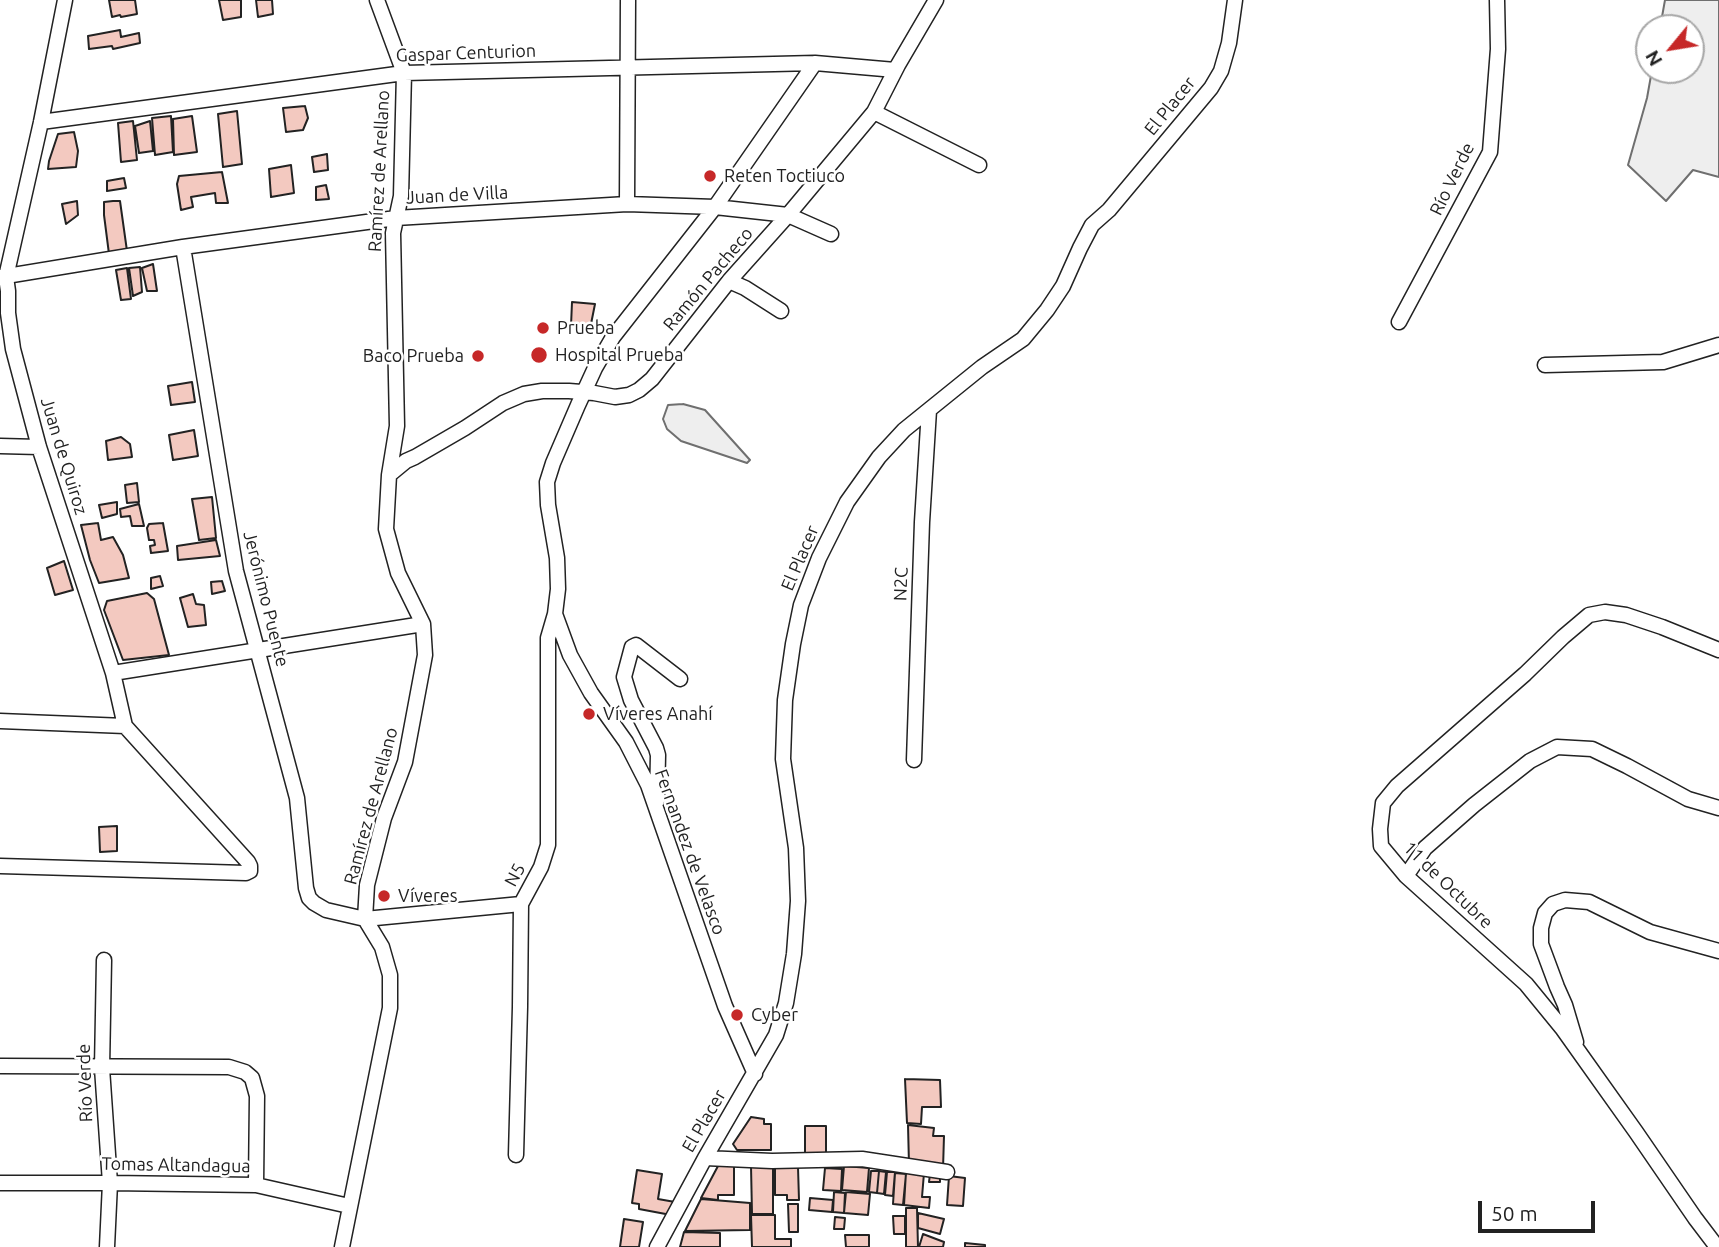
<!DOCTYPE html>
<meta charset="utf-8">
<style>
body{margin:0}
#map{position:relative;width:1719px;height:1247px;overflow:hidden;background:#fff;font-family:Ubuntu,sans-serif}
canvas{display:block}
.north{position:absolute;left:1635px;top:14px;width:70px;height:70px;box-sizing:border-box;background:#fff;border:2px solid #a7a7a7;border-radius:50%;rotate:240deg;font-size:19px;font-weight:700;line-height:28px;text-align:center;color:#222}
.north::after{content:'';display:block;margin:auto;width:24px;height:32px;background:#c62828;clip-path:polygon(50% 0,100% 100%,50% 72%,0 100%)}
.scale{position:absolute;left:1478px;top:1201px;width:117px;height:32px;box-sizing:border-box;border:4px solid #222;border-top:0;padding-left:9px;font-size:21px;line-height:24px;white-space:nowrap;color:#222;-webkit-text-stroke:5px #fff;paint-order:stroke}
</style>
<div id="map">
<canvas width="1719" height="1247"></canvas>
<div class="north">N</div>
<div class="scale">50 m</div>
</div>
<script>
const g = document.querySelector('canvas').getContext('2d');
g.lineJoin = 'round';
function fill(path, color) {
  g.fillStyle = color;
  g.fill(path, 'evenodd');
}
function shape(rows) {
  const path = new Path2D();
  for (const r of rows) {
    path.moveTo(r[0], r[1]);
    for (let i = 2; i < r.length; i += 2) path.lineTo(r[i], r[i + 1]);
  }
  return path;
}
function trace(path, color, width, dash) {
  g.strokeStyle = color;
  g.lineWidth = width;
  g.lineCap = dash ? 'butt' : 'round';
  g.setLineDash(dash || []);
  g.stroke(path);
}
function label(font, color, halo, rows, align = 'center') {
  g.font = font + ' Ubuntu,sans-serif';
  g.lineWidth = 5;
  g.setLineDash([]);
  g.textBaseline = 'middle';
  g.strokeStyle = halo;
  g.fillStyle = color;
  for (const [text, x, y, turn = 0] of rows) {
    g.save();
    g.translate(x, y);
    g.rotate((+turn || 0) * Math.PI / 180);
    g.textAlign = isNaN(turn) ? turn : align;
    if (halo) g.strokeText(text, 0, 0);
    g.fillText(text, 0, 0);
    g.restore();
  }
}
const green = shape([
 [1665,0,1719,0,1719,177,1693,170,1666,201,1628,165,1647,98,1652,70,1691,70,1691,28,1660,28,1665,0],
 [683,404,705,410,750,460,747,463,681,441,667,429,663,419,668,405,683,404]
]);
fill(green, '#eee');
trace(green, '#6f6f6f', 2);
const building = shape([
 [109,0,135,0,137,14,121,17,120,15,112,17,109,0],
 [219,0,241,0,241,17,223,20,219,0],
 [256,0,272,0,273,14,258,17,256,0],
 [120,30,121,37,139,33,140,43,113,49,112,46,89,49,88,36,120,30],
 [305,106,308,118,303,130,286,132,283,108,305,106],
 [237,111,242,164,223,167,218,114,237,111],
 [171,116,173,152,155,155,152,118,171,116],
 [192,116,197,152,174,155,173,119,192,116],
 [133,121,137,160,121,162,118,123,133,121],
 [150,121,153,151,139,153,135,126,150,121],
 [74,132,78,151,76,167,48,169,49,161,58,134,74,132],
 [327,154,328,170,314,172,312,157,327,154],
 [291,165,294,193,271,197,269,169,291,165],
 [222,172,228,203,216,203,215,193,191,197,193,207,181,210,177,184,179,176,222,172],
 [124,178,126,188,107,191,107,181,124,178],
 [326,185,329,199,316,200,316,187,326,185],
 [77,201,78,215,66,224,62,204,77,201],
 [113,201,120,201,127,251,109,254,104,215,104,202,113,201],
 [153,264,157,291,147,291,142,268,153,264],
 [140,267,142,292,133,296,129,268,140,267],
 [127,268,131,299,121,300,116,270,127,268],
 [572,302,595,304,590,329,571,326,572,302],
 [192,382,195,402,171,405,168,386,192,382],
 [194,430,198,456,173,460,169,435,194,430],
 [121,437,130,444,132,457,108,460,106,441,121,437],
 [137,483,139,502,127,503,125,485,137,483],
 [212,497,216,538,199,540,192,499,212,497],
 [117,502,117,514,102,518,99,505,117,502],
 [139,504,144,526,132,526,130,516,121,517,120,509,139,504],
 [98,523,101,540,113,537,123,555,129,578,99,583,90,560,81,525,98,523],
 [163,523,168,551,151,553,150,546,155,545,154,540,149,540,147,528,149,524,163,523],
 [216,540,220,556,178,560,177,546,216,540],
 [64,561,73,590,55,595,47,568,64,561],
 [160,576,163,586,151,589,151,578,160,576],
 [222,581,225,591,212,594,211,582,222,581],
 [147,593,154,599,169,655,123,660,104,610,107,601,147,593],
 [193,594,196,604,204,605,206,625,188,627,180,598,193,594],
 [117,826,117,851,100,852,99,827,117,826],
 [905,1079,940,1080,941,1107,922,1107,921,1124,907,1123,905,1079],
 [751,1117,764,1119,764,1124,771,1124,771,1150,737,1150,733,1144,751,1117],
 [908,1125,934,1128,933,1136,944,1136,943,1169,909,1165,908,1125],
 [805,1126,826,1126,826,1155,805,1155,805,1126],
 [718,1166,734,1166,734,1195,718,1195,718,1200,701,1198,718,1166],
 [751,1166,773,1166,773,1214,752,1214,751,1166],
 [844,1166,869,1168,867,1192,842,1190,844,1166],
 [775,1167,798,1167,799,1200,787,1200,787,1195,775,1195,775,1167],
 [825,1168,842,1169,841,1191,823,1190,825,1168],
 [637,1170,662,1174,658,1199,675,1202,671,1215,639,1209,639,1204,632,1203,637,1170],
 [871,1171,879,1171,877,1193,869,1192,871,1171],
 [879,1171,886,1172,884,1194,877,1193,879,1171],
 [887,1172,895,1172,893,1196,885,1195,887,1172],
 [906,1172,924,1173,922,1197,930,1197,929,1208,904,1205,906,1172],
 [895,1173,906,1174,903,1205,893,1204,895,1173],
 [930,1174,940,1175,940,1182,929,1182,930,1174],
 [949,1176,965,1178,963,1206,947,1205,949,1176],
 [834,1192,845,1193,844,1213,833,1212,834,1192],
 [846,1192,870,1194,868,1215,844,1213,846,1192],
 [810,1198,833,1200,832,1212,809,1210,810,1198],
 [701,1199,750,1203,750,1230,685,1231,701,1199],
 [788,1204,798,1204,798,1232,789,1232,788,1204],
 [906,1208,917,1208,918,1247,906,1247,906,1208],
 [918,1213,944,1219,940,1234,918,1228,918,1213],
 [751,1215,775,1215,775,1239,791,1239,791,1247,752,1247,751,1215],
 [893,1216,905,1216,905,1234,894,1234,893,1216],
 [835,1217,845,1218,844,1229,834,1229,835,1217],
 [624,1219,643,1222,639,1247,620,1247,624,1219],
 [684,1232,720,1233,720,1247,680,1247,684,1232],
 [923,1234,944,1242,943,1247,919,1247,923,1234],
 [845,1235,869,1235,869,1247,846,1247,845,1235],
 [965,1243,985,1245,985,1247,965,1247,965,1243]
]);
fill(building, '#f3c9c0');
trace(building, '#222', 2);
const minor = shape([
 [874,112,979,165],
 [41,122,404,73,815,63,895,70],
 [627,204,628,0],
 [183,247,236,571,297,798,306,888,309,898,314,903,326,910,365,919,521,904],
 [0,277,183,247,396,218,627,204,715,207,788,215,831,234],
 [729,281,745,288,781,311],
 [1399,322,1490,152,1498,49,1497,0],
 [1545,365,1663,362,1719,345],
 [0,446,39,447],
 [389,475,406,461,415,457,465,428,503,403,524,394,542,391,569,391,594,393,615,397,629,395,639,390,652,379,729,281,788,215,874,112,898,65,936,0],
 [555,614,570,655,591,693,626,742,648,785,725,1006,755,1074],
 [113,673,423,624],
 [0,721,125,726],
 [914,760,922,522,929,410],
 [657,801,658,755,656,748,631,700,624,677,632,647,636,645,680,679],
 [0,866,246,873,250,871,250,866,248,862,125,726,113,673,39,447,13,349,8,313,8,291,6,277,41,122,65,0],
 [1406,876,1425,848,1474,805,1530,761,1557,747,1592,749,1627,766,1688,799,1719,808],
 [104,960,102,1068,110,1183,107,1247],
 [1576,1042,1565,1005,1557,987,1541,944,1541,928,1545,913,1553,904,1565,900,1589,902,1650,932,1719,951],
 [0,1066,229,1067,245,1072,252,1078,257,1096,256,1185],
 [516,1155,520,1007,521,904,541,867,548,845,548,638,555,614,558,589,557,558,548,505,547,482,553,463,578,405,595,368,613,337,715,207,815,63],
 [705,1158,772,1161,862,1159,947,1172],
 [0,1183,110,1183,256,1185,349,1206],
 [342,1247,390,1008,390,975,382,947,365,919,367,885,384,818,405,762,425,655,423,624,398,573,386,529,389,475,397,426,393,233,401,196,404,73,377,0],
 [657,1247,705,1158,776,1035,786,1003,794,954,798,901,796,848,783,759,785,700,793,644,801,605,819,558,847,502,879,457,904,430,982,367,1023,339,1047,310,1063,286,1080,248,1092,225,1109,210,1211,88,1221,71,1229,43,1235,0],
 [1717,1247,1695,1218,1636,1132,1562,1028,1526,984,1406,876,1381,846,1380,829,1383,803,1397,786,1525,674,1563,637,1589,615,1605,612,1626,615,1662,627,1719,650]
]);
trace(minor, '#222', 17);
trace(minor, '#fff', 14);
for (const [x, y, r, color] of [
 [710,176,7,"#c62828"],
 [543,328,7,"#c62828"],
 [539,355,9,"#c62828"],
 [478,356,7,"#c62828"],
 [589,714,7,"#c62828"],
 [384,896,7,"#c62828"],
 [737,1015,7,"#c62828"]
]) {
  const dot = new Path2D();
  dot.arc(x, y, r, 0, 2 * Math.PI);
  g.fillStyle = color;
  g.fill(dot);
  trace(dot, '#fff', 2.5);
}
label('18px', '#222', '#fff', [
 ["Gaspar Centurion",466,53,-2],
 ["El Placer",1170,106,-51],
 ["Ramírez de Arellano",379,171,-87],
 ["Río Verde",1452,179,-64],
 ["Juan de Villa",457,195,-3],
 ["Ramón Pacheco",708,279,-50],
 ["Juan de Quiroz",64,456,73],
 ["El Placer",800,558,-67],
 ["N2C",901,584,-88],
 ["Jerónimo Puente",266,599,76],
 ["Ramírez de Arellano",371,806,-75],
 ["Fernandez de Velasco",690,852,70],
 ["N5",515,875,-62],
 ["11 de Octubre",1448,885,44],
 ["Río Verde",85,1083,-92],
 ["El Placer",704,1121,-60],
 ["Tomas Altandagua",176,1165,1]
]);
label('18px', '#222', '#fff', [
 ["Reten Toctiuco",724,176],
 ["Prueba",557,328],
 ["Hospital Prueba",555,355],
 ["Baco Prueba",464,356,"right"],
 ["Víveres Anahí",603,714],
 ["Víveres",398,896],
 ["Cyber",751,1015]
], 'left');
</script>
